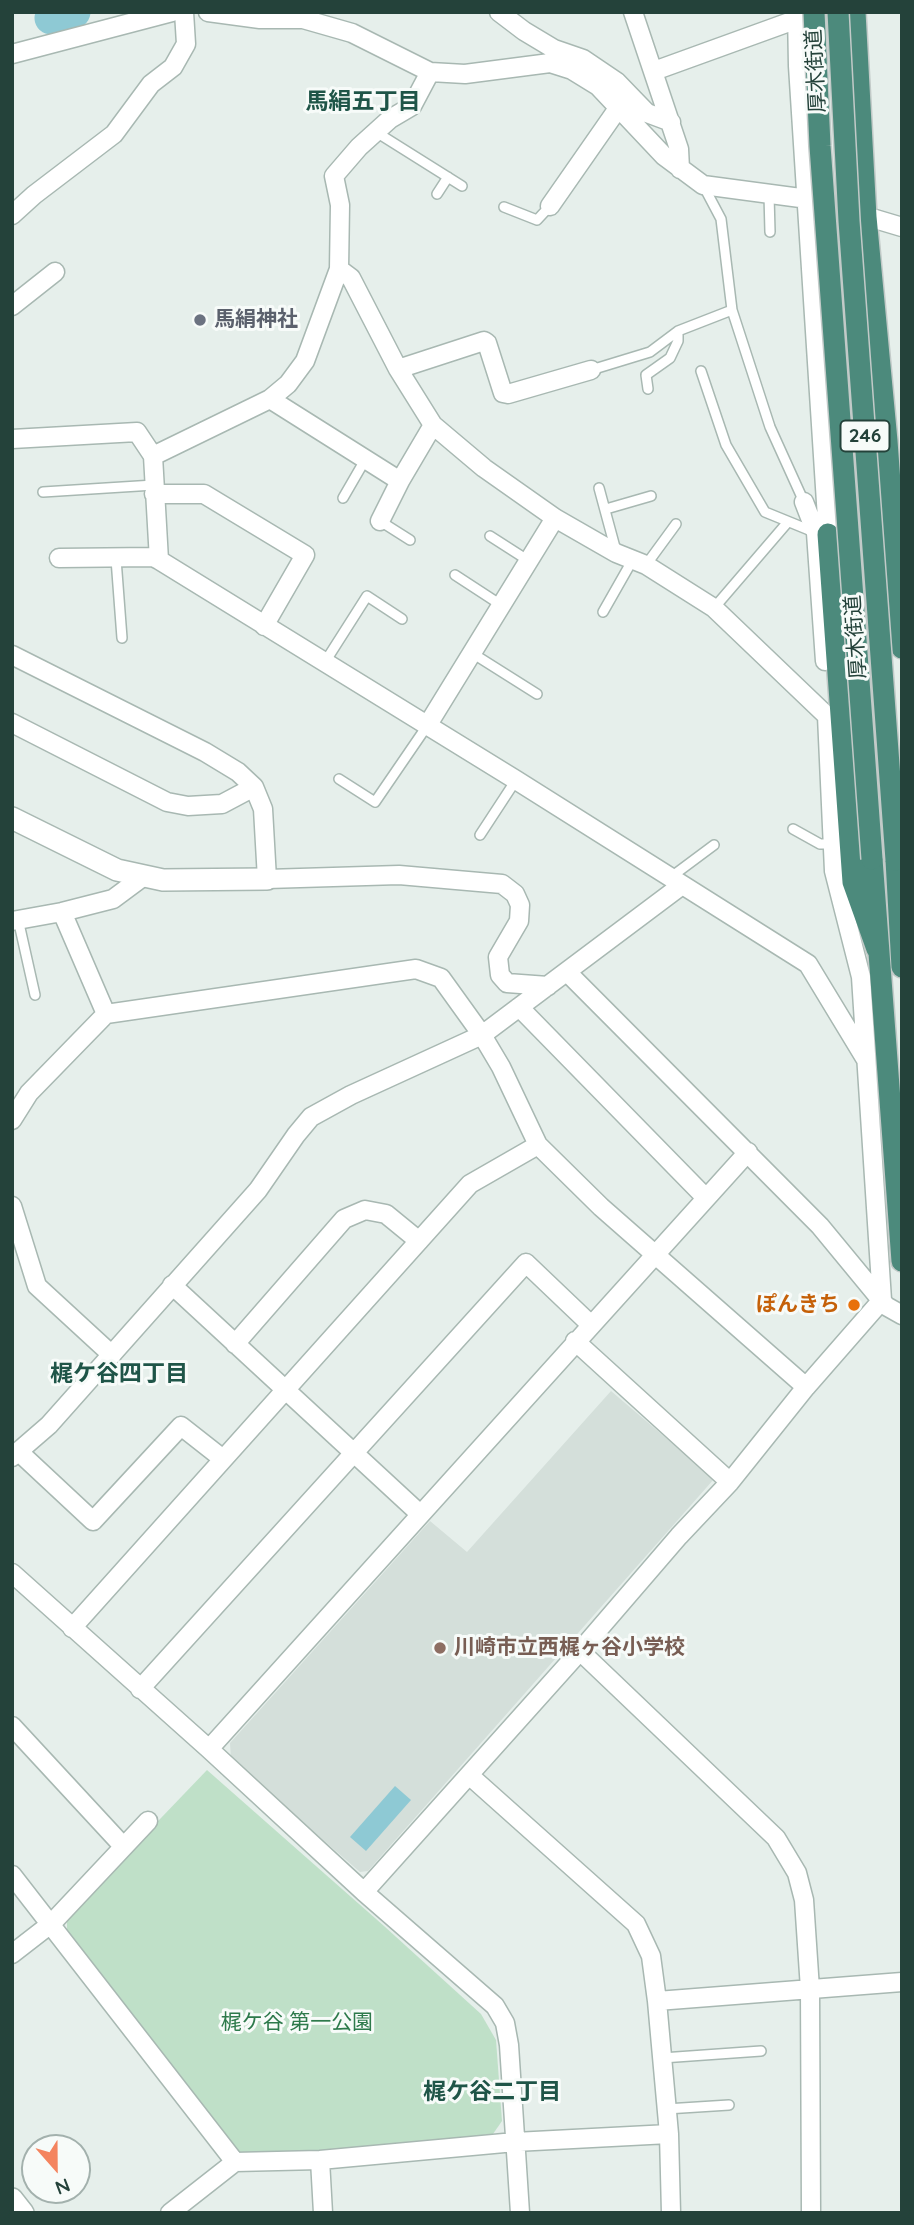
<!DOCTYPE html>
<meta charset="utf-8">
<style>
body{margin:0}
#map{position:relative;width:914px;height:2225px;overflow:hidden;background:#e6efeb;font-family:Quicksand,sans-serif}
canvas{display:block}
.frame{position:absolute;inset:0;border:14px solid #24423a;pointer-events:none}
.north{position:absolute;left:21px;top:2134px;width:70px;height:70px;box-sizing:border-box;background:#f7fbf9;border:2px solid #a3b1ad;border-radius:50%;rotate:159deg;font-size:19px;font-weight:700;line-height:28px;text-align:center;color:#24423a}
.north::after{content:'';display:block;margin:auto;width:24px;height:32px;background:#f4845f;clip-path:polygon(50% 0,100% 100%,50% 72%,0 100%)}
</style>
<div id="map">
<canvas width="914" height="2225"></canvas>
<div class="frame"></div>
<div class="north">N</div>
</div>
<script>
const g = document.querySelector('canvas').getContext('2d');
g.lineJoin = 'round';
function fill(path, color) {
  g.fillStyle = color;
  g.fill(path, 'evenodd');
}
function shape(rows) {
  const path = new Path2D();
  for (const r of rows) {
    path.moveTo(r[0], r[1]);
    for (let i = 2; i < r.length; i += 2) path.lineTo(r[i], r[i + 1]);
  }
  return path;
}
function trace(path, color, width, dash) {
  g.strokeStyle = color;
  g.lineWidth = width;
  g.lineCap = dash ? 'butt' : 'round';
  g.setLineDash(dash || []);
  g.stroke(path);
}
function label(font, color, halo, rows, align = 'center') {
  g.font = font + ' Quicksand,"Noto Sans JP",sans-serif';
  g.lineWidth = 6;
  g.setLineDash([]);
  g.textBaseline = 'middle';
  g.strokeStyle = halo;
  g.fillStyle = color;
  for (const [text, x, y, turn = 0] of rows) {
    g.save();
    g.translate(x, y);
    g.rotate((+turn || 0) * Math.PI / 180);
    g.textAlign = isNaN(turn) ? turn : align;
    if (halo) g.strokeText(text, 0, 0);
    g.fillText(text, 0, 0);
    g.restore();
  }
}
fill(shape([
 [611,1391,714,1479,368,1871,360,1872,231,1760,230,1743,430,1521,467,1552]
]), '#d4dfda');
fill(shape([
 [207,1770,384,1926,481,2014,496,2040,502,2121,493,2134,235,2162,67,1930,67,1916]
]), '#bfe0c8');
fill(shape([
 [395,1786,411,1800,366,1851,350,1837]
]), '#8ec9d4');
trace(shape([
 [51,18,74,12]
]), '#8ec9d4', 33);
const service = shape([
 [376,132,462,186],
 [703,185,721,219,732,310,770,427,804,502],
 [437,194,448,177],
 [769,195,770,232],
 [504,207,537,220,550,206],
 [591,370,650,352,678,331,732,310],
 [701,371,726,445,765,512,814,532],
 [648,389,646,375,670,358,678,341,678,331],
 [599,488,616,551],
 [43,492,154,485],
 [343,498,365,460],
 [606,509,651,496],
 [380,521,410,540],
 [490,536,529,561],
 [116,559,122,638],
 [646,565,676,524],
 [455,575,501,605],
 [714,608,787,523],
 [603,612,632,561],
 [472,653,537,694],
 [325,662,367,596,402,619],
 [339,779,375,802,427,726],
 [793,829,820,844,833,844],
 [480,835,516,780],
 [671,877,714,845],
 [18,919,35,995],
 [662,2058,761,2051],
 [666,2109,729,2105]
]);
const minor = shape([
 [208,12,260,19,303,19,352,33,430,72,465,74,550,63,572,70,598,86,664,156,703,185,808,199,902,227],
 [499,12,524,31,554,49,583,59,617,82,647,113,671,122],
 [633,12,679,149,680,169],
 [797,12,798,66,828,534],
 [12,54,172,12],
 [654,71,806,16],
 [550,206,619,107],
 [12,215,34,195,114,134,151,84,173,67,186,44,184,12],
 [339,269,351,278,398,369,433,425,484,468,555,518,616,553,646,565,714,608,827,716,834,871,861,977,882,1300,806,1387,730,1482,679,1536,580,1651,776,1838,797,1873,804,1900,810,1989,811,2213],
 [12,306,55,272],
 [398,369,484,341,487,343,503,393,508,394,591,370],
 [270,399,400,481],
 [12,439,137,432,153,456,159,560],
 [153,456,270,399,288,384,305,361,339,269,340,205,334,176,359,147,390,119,412,106,430,72],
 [154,494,204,494,305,555,264,626],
 [804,502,816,533,825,661],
 [380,521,400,481,433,425],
 [59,558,153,557,159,560,516,780,808,964,865,1058],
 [12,655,205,752,238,772,254,787,263,809,267,879,399,875,502,884,515,894,520,905,519,921,498,957,500,975,507,983,548,986],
 [12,723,167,802,188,806,222,804,254,787],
 [427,726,555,518],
 [62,912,106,1014],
 [12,921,62,912,113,899,144,876],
 [568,973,820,1226,886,1306,902,1315],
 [519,1007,706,1198],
 [12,1120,29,1093,106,1014,416,969,441,978,482,1035,501,1067,538,1145,601,1207,806,1387],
 [12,1206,37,1286,112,1355],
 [172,1285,420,1514],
 [575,1341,730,1482],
 [235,1344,344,1219,365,1210,386,1214,419,1241],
 [19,1452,93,1521,181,1426,223,1459],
 [12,1457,49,1425,258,1190,296,1135,311,1117,351,1095,482,1035,682,885],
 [12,1573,209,1749,364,1892,495,2006,505,2023,509,2045,520,2213],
 [72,1628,470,1184,538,1145],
 [140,1689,526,1263,590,1324],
 [12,1726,123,1846],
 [209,1749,748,1152],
 [469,1775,636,1924,651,1956,657,2001,669,2134,671,2213],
 [12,1875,235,2162],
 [364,1892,580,1651],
 [12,1954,52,1923,148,1821],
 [657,2001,902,1982],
 [320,2160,323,2213],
 [170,2213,235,2162,320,2160,515,2142,669,2134]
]);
const tertiary = shape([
 [12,818,117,870,163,880,267,879],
 [12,2199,23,2213]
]);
const trunk = shape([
 [855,12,866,217,887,441,902,648],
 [828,534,853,882,877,949],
 [872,859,902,1261],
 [896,860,902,967]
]);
trace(service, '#a8b8b2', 12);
trace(minor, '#a8b8b2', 21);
trace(tertiary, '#a8b8b2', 24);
trace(trunk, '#c2cac8', 24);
trace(service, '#fff', 9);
trace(minor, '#fff', 18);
trace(tertiary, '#fff', 21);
trace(trunk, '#4c8a7c', 21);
const trunkBridge = shape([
 [814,12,820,146,872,859],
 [838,12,849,221,896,860]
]);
trace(trunkBridge, '#c2cac8', 24, []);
trace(trunkBridge, '#4c8a7c', 21);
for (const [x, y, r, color] of [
 [200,320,7,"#6b7280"],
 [854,1305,7,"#e8710a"],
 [440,1648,7,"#8d6e63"]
]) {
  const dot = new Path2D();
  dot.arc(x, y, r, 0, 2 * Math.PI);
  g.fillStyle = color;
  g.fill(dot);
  trace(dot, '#f7fbf9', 2.5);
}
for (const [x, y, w] of [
 [865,436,49]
]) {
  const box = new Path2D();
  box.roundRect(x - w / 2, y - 15.5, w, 31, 5);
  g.fillStyle = '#f7fbf9';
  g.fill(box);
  trace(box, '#24423a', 2);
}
label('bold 19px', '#24423a', null, [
 ["246",865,436]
]);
label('21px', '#24423a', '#f7fbf9', [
 ["厚木街道",816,71,-93],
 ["厚木街道",856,637,-94]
]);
label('bold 21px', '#5b616d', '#f7fbf9', [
 ["馬絹神社",214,320]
], 'left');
label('bold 21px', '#c56008', '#f7fbf9', [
 ["ぽんきち",840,1305]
], 'right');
label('bold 21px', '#785e54', '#f7fbf9', [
 ["川崎市立西梶ヶ谷小学校",454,1648]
], 'left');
label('21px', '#2d7a4b', '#f7fbf9', [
 ["梶ケ谷 第一公園",297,2023]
]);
label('bold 23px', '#1f5548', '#f7fbf9', [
 ["馬絹五丁目",363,102],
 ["梶ケ谷四丁目",119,1374],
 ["梶ケ谷二丁目",492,2092]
]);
</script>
